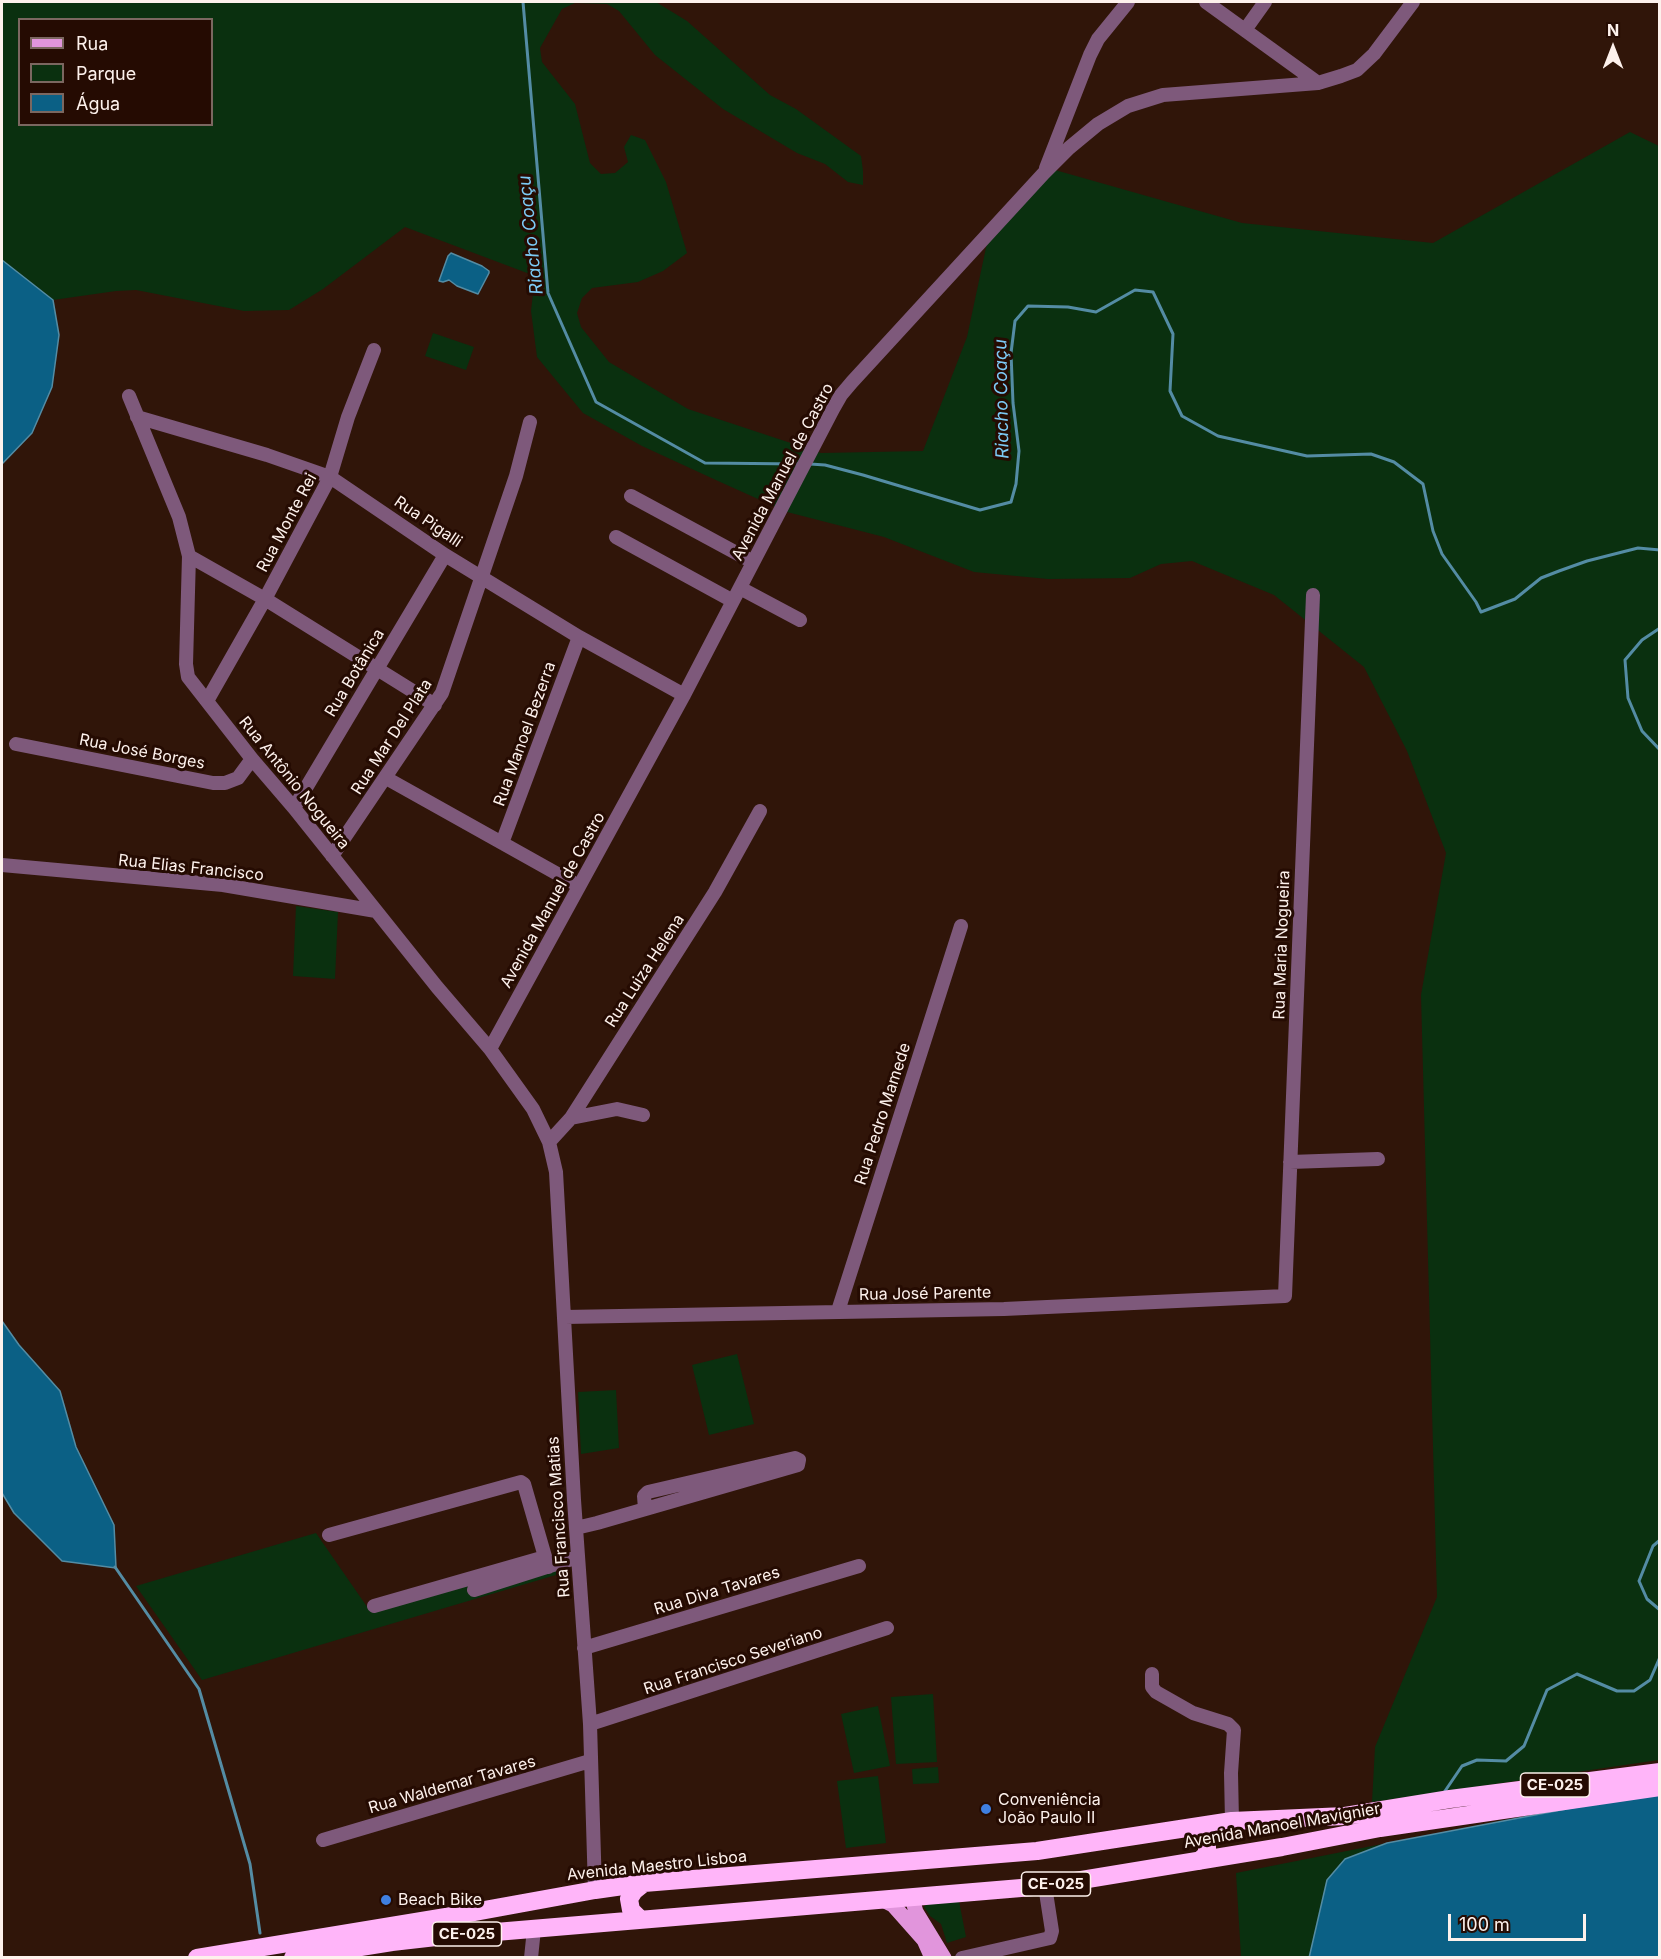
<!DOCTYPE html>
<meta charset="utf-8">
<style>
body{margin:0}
#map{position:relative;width:1661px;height:1959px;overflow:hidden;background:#301509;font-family:Inter,sans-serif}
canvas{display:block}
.frame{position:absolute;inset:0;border:3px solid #fdf1ec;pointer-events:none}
.legend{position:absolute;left:18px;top:18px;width:195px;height:108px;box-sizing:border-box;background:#250b02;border:2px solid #7b6760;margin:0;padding:8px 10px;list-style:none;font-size:18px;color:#fdf1ec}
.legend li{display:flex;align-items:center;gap:12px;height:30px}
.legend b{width:30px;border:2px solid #7b6760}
.north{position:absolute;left:1583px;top:18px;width:60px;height:60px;-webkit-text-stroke:4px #250b02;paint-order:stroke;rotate:0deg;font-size:16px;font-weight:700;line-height:24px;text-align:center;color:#fdf1ec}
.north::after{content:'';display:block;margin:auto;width:21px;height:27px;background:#fdf1ec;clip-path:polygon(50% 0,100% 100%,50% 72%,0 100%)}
.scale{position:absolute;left:1448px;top:1914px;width:138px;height:27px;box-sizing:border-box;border:3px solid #fdf1ec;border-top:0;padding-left:8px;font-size:18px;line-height:21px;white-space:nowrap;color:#fdf1ec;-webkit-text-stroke:4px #250b02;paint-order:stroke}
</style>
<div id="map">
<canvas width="1661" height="1959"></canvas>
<div class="frame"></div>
<ul class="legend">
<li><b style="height:8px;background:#e195dc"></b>Rua</li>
<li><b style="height:16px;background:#0a300f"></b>Parque</li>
<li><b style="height:16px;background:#0b6085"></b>Água</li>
</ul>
<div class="north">N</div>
<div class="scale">100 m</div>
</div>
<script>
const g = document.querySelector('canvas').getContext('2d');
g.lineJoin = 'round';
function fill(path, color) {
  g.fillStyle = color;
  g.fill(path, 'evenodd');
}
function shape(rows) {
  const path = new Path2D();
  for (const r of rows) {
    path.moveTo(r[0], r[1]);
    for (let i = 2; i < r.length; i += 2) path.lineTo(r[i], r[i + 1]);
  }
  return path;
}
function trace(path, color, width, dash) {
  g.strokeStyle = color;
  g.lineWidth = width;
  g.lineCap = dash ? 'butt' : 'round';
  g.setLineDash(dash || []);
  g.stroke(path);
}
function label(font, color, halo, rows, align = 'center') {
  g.font = font + ' Inter,sans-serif';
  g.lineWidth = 6;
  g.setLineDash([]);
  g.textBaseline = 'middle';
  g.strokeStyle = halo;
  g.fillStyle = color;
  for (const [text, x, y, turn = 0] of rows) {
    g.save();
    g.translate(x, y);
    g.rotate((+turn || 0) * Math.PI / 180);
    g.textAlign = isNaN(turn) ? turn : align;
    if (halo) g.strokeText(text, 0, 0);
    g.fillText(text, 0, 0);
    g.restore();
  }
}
fill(shape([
 [2,2,656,2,687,21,770,95,796,109,861,156,863,171,863,185,848,182,825,164,797,153,723,109,655,55,619,11,607,4,575,3,562,9,540,48,542,62,575,104,590,163,601,174,615,173,628,162,624,147,631,135,645,140,666,182,687,253,663,271,638,282,592,288,582,298,577,313,581,327,609,362,688,409,821,453,923,451,967,337,987,243,1055,170,1242,223,1433,243,1630,132,1659,146,1659,1760,1372,1802,1375,1747,1437,1597,1421,995,1446,853,1407,751,1364,667,1274,595,1192,561,1161,564,1130,578,1048,579,974,572,884,537,787,512,718,481,642,446,583,413,537,357,531,311,535,276,405,227,323,289,289,310,244,311,136,290,116,291,53,300,2,260],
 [20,20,212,20,212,124,20,124],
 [433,333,474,347,466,370,425,356],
 [296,906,338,912,335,979,293,976],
 [737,1354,754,1424,709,1435,692,1365],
 [616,1390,619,1448,581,1454,578,1392],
 [316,1533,370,1611,564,1555,566,1572,202,1680,136,1586],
 [933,1694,937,1762,896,1764,891,1697],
 [878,1706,890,1766,854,1773,841,1714],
 [938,1767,939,1783,913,1784,912,1769],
 [878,1776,886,1843,846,1848,837,1781],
 [1387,1843,1345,1859,1309,1957,1241,1957,1236,1873],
 [959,1901,966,1937,947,1943,941,1924,930,1916,924,1907,928,1902]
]), '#0a300f');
const water = shape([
 [451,253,482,266,489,271,489,273,478,294,457,286,449,280,443,282,439,281,448,256,451,253],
 [2,260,53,300,59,335,52,387,32,433,2,464,2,260],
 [2,1321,19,1345,60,1391,76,1447,114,1525,116,1568,62,1561,14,1513,2,1493,2,1321],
 [1651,1793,1659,1794,1659,1957,1309,1958,1327,1880,1345,1859,1387,1843,1651,1793]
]);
fill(water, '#0b6085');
trace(water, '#548ca4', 1.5);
trace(shape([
 [523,2,548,293,596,402,705,463,800,464],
 [810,464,825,465,863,475,980,510,1011,502,1016,484,1019,451,1013,403,1011,353,1015,321,1028,306,1068,307,1096,312,1135,290,1153,292,1173,334,1170,391,1182,416,1218,436,1307,456,1371,454,1394,462,1423,484,1433,531,1442,554,1476,602,1481,612,1515,599,1541,578,1559,571,1587,561,1638,548,1660,550],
 [1660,628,1642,640,1625,660,1628,698,1642,731,1660,750],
 [1660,1540,1653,1546,1639,1581,1647,1599,1660,1610],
 [115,1567,199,1689,250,1864,260,1933],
 [1443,1794,1462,1766,1477,1760,1506,1761,1524,1746,1547,1690,1577,1674,1617,1691,1634,1691,1650,1680,1660,1657]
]), '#548ca4', 3);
trace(shape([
 [1206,2,1318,83],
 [1245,30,1265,2],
 [1046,168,1090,55,1098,39,1128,2],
 [129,396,179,517,189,556,186,664,188,677,252,759,294,808,437,987,490,1049,533,1109,549,1142,556,1172,574,1500,590,1724,595,1890],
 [137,417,267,455,330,477,445,555,579,637,684,695],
 [631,496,753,562],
 [616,537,733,601],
 [189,556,265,599,435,705],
 [740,588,800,620],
 [207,701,265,599,330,477,348,417,374,350],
 [16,744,213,783,225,783,238,778,252,759],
 [386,778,579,886],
 [294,808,445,555],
 [502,843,579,637],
 [332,856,442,693,516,476,530,422],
 [2,865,223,885,376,911],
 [490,1049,684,695,833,409,841,395,852,382,1044,173,1069,148,1098,124,1128,106,1163,95,1318,83,1341,76,1357,70,1374,54,1413,2],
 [571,1118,617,1109,643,1115],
 [549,1142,571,1118,715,892,760,811],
 [1290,1162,1378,1159],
 [838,1311,961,926],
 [565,1317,1004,1309,1285,1296,1313,595],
 [576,1528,597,1523,798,1465,799,1460,795,1458,648,1492,644,1496,645,1509],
 [329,1535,521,1482,524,1484,548,1567],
 [474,1590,578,1557],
 [374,1606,545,1557],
 [584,1648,859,1566],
 [1152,1674,1152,1687,1156,1692,1193,1713,1228,1724,1234,1730,1231,1773,1232,1821],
 [590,1724,887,1628],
 [323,1840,590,1761],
 [531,1958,534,1929],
 [962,1958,1050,1938,1052,1931,1045,1886]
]), '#7e597b', 14);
trace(shape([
 [912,1898,916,1912,944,1958],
 [883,1900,893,1905,924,1940,932,1958]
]), '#e195dc', 15);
trace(shape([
 [1187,1828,1207,1839,1207,1854,1199,1861],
 [641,1920,631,1910,629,1899,634,1891,644,1883],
 [197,1958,452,1916,595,1890,644,1883,1037,1851,1232,1821,1345,1816,1450,1799,1660,1772],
 [293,1958,392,1942,436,1937,1045,1886,1282,1847,1380,1828,1660,1787]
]), '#ffb5f9', 18);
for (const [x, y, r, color] of [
 [986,1809,6,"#3f7fe0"],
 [386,1900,6,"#3f7fe0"]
]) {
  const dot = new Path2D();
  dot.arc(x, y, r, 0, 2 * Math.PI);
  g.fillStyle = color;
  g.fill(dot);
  trace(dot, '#250b02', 2);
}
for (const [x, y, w] of [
 [1555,1785,69],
 [1056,1884,69],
 [467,1934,69]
]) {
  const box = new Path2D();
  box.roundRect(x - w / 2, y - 12, w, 24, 4.5);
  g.fillStyle = '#250b02';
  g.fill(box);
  trace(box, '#fdf1ec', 1.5);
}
label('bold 15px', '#fdf1ec', null, [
 ["CE-025",1555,1785],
 ["CE-025",1056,1884],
 ["CE-025",467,1934]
]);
label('16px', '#fdf1ec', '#250b02', [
 ["Avenida Manuel de Castro",783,472,-62],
 ["Rua Pigalli",428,522,34],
 ["Rua Monte Rei",287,523,-62],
 ["Rua Botânica",355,673,-59],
 ["Rua Manoel Bezerra",525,734,-70],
 ["Rua Mar Del Plata",392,737,-57],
 ["Rua José Borges",142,752,11],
 ["Rua Antônio Nogueira",294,783,51],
 ["Rua Elias Francisco",191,868,6],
 ["Avenida Manuel de Castro",553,900,-61],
 ["Rua Maria Nogueira",1282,945,-88],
 ["Rua Luiza Helena",645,971,-57],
 ["Rua Pedro Mamede",883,1114,-72],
 ["Rua José Parente",925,1294,-1],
 ["Rua Francisco Matias",559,1517,-94],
 ["Rua Diva Tavares",717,1591,-17],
 ["Rua Francisco Severiano",733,1661,-18],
 ["Rua Waldemar Tavares",452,1785,-16],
 ["Avenida Manoel Mavignier",1282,1826,-10],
 ["Avenida Maestro Lisboa",657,1866,-6]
]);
label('16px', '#fdf1ec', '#250b02', [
 ["Conveniência",998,1800],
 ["João Paulo II",998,1818],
 ["Beach Bike",398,1900]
], 'left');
label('italic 18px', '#7ccaf5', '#250b02', [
 ["Riacho Coaçu",531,235,-96],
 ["Riacho Coaçu",1002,399,-91]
]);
</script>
